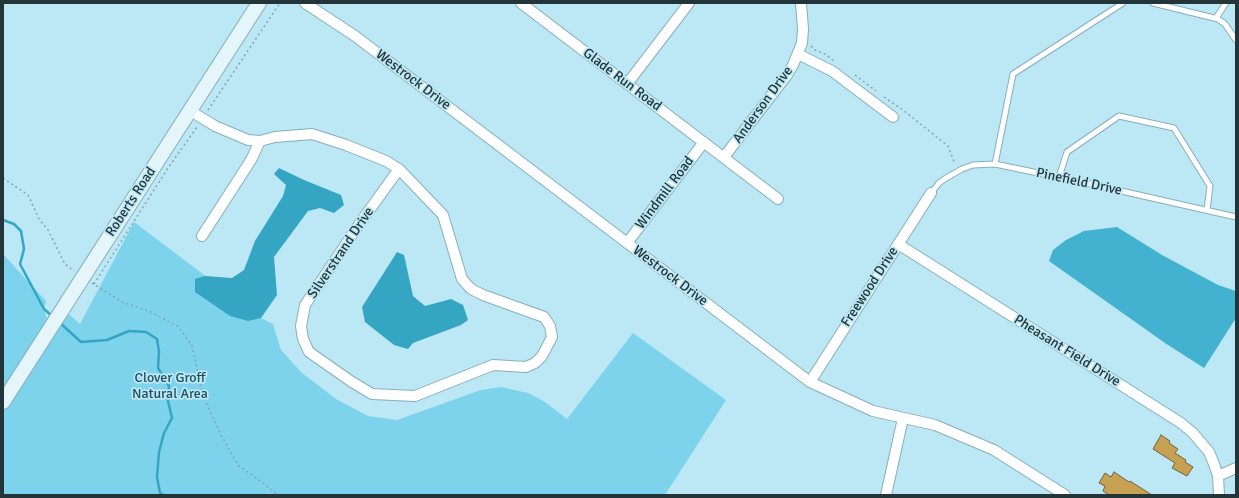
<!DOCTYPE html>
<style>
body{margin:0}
#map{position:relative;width:1239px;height:498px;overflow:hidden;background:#bce7f5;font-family:Signika,sans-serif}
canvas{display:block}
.frame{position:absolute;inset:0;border:4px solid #24353a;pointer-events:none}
</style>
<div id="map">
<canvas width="1239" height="498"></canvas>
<div class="frame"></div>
</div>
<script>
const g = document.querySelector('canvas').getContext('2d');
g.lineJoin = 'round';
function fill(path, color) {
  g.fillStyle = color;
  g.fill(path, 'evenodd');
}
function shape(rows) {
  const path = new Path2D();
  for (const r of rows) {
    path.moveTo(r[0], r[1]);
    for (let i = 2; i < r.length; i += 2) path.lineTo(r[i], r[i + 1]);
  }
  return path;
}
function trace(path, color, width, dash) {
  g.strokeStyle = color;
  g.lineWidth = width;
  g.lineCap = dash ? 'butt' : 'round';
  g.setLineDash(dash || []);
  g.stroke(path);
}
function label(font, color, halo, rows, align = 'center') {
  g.font = font + ' Signika,sans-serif';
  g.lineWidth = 3.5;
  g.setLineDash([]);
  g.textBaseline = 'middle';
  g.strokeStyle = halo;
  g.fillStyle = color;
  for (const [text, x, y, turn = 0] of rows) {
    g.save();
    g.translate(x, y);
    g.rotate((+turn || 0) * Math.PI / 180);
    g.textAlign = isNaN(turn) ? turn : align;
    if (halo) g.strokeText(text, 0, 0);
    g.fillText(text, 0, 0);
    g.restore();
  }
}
fill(shape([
 [134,222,261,318,273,324,281,350,302,373,336,399,368,416,397,420,481,390,501,387,528,393,545,402,567,419,633,333,726,400,665,495,3,495,3,254,46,301,44,309,50,329,63,309,80,324]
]), '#7dd3ec');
fill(shape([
 [1117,227,1162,255,1218,285,1236,291,1236,318,1204,368,1165,343,1049,261,1053,250,1066,240,1084,231]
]), '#43b2d0');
fill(shape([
 [279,168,304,180,341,195,344,205,334,213,320,208,308,211,274,257,277,295,261,318,248,321,230,316,195,292,195,279,205,276,232,278,244,270,255,241,283,196,286,185,274,174],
 [397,252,404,255,413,296,425,306,451,299,463,305,468,320,461,325,413,343,408,349,394,345,365,322,362,307]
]), '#34a6c3');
trace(shape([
 [3,220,14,224,21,231,24,249,20,264,44,309,52,316],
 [59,322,81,342,107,340,129,331,146,332,157,339,159,352,158,368,169,386,168,401,172,418,164,433,159,452,157,477,160,493,164,495]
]), '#34a6c3', 2.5);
const building = shape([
 [1161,435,1170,441,1169,443,1178,449,1175,453,1186,460,1185,462,1193,467,1187,476,1172,468,1175,463,1153,449,1161,435],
 [1114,472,1129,482,1130,481,1152,495,1109,495,1103,491,1105,486,1099,483,1105,473,1111,477,1114,472]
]);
fill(building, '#c5a151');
trace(building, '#706243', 1);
const service = shape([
 [1153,3,1218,19,1225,24,1236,40],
 [1216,18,1226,3],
 [995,164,1013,74,1123,3],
 [1059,177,1067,152,1119,116,1174,128,1210,186,1207,210],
 [931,193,939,183,946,178,962,169,973,165,995,164,1086,183,1236,217]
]);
const minor = shape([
 [305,3,355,36,810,382,873,411,935,425,994,450,1065,495],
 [521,3,778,199],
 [798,54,832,71,893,117],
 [627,84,689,3],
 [189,110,215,126,248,140,260,141,275,137,312,134,346,145,386,161,399,169,443,215,462,279,471,289,483,295,544,317,550,326,552,337,542,356,535,363,526,367,493,365,415,396,372,394,352,382,309,352,303,339,301,326,305,305,360,223,399,169],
 [724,157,787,75,793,65,802,43,803,29,801,3],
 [202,236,251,160,260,141],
 [627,243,704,142],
 [898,244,1181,423,1193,433,1209,452,1214,464,1218,476,1219,495],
 [810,382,931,193],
 [1218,476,1236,468],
 [886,495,903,418]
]);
const secondary = shape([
 [3,402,259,3]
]);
trace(service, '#86afbc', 7);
trace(minor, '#86afbc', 12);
trace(secondary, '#86afbc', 16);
trace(shape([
 [811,46,815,50,825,54,834,61],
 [855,75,876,91],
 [884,97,903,110,948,146,955,164],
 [208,110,280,3],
 [3,178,28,195,39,219,48,230,65,264,74,271],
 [92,283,122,302,151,312,179,327,192,346,203,395,221,435,238,465,263,483,278,495],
 [94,284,168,168,197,127]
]), '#83a4af', 1.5, [2, 3]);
trace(service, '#fff', 5);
trace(minor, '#fff', 10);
trace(secondary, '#e5f6fb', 14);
label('14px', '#24353a', '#bce7f5', [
 ["Westrock Drive",413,80,37],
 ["Glade Run Road",622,80,37],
 ["Anderson Drive",763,105,-54],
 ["Pinefield Drive",1079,182,12],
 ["Windmill Road",665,193,-53],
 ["Roberts Road",131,202,-57],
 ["Silverstrand Drive",341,253,-56],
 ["Westrock Drive",670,276,37],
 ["Freewood Drive",870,287,-57],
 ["Pheasant Field Drive",1067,351,32]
]);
label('14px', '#21505d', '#bce7f5', [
 ["Clover Groff",170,378],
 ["Natural Area",170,394]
]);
</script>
